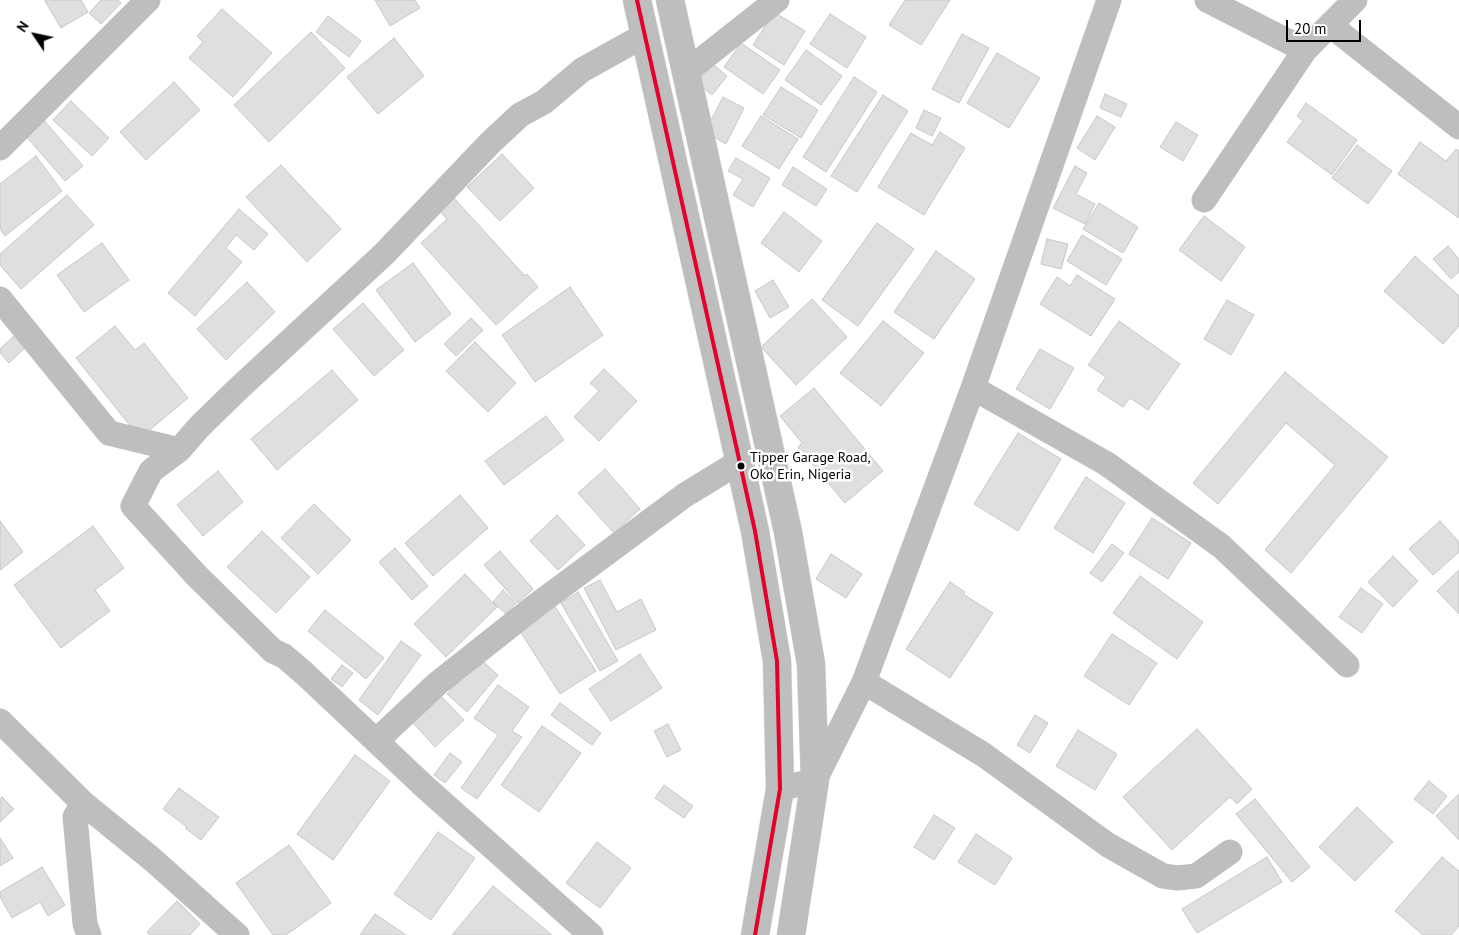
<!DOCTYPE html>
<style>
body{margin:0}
#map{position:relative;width:1459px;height:935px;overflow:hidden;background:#fff;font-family:"PT Sans",sans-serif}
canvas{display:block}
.north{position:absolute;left:10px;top:10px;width:50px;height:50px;-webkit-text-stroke:4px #fff;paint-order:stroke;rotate:304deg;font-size:14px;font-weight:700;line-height:20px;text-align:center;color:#000}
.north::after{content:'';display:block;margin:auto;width:18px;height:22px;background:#000;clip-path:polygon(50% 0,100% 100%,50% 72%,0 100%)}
.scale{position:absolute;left:1286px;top:20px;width:75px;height:22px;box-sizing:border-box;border:2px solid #000;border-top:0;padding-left:6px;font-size:15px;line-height:18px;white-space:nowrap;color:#000;-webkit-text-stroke:4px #fff;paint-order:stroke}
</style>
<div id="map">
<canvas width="1459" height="935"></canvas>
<div class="north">N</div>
<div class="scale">20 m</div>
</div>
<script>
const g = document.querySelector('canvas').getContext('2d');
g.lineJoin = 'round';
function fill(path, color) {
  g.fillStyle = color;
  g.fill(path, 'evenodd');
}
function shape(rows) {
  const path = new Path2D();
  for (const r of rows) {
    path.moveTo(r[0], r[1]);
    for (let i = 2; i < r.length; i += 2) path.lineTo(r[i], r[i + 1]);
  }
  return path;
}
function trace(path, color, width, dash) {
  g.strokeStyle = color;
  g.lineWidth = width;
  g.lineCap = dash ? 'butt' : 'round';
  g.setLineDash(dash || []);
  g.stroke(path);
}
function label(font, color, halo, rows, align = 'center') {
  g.font = font + ' "PT Sans",sans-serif';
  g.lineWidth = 5;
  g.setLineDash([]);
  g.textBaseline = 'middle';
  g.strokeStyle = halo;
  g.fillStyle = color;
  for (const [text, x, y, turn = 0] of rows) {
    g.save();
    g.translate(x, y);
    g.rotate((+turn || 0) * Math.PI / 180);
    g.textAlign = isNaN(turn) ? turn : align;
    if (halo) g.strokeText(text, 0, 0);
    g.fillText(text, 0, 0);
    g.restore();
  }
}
const building = shape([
 [46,0,81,0,88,12,61,28,45,1,46,0],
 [101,0,118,0,121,3,101,24,89,13,101,0],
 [375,0,415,0,420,8,390,26,375,0],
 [905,0,950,0,921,45,889,25,905,0],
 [222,9,272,53,233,97,189,58,203,42,197,36,222,9],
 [774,12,805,31,784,65,753,45,774,12],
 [830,14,866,37,847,68,810,44,830,14],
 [328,16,361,41,349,57,316,32,328,16],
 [311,32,345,68,269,142,234,105,311,32],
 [962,34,989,48,959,103,932,89,962,34],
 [394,38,424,76,378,114,347,77,394,38],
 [741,43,780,70,763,94,724,67,741,43],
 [806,50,842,76,821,105,785,80,806,50],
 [997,53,1040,78,1009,128,967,103,997,53],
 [713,64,727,76,712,95,697,83,713,64],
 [854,77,877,92,826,172,803,157,854,77],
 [174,82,200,110,146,160,120,132,174,82],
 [781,87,818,110,801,138,763,115,781,87],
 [1105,94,1127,104,1121,117,1100,108,1105,94],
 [883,95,908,111,857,192,831,176,883,95],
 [723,97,744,108,726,144,705,132,723,97],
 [71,101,109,138,92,156,53,120,71,101],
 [1306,103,1357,140,1332,175,1287,142,1303,121,1297,116,1306,103],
 [924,110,941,118,932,136,916,128,924,110],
 [761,116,798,139,779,169,742,146,761,116],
 [1097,116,1115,127,1095,160,1077,148,1097,116],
 [43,119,83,166,65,181,25,135,43,119],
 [1176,122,1198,135,1183,161,1160,147,1176,122],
 [940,132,965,148,924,215,878,187,911,133,932,145,940,132],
 [1420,142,1446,161,1456,149,1459,151,1459,218,1398,174,1420,142],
 [1357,145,1392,171,1368,204,1332,178,1357,145],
 [502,154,534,188,500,221,467,187,502,154],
 [36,156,62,191,5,236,0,229,0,184,36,156],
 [736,158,770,178,753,207,733,195,743,179,728,171,736,158],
 [281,165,341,229,307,262,246,197,281,165],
 [1075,166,1087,173,1076,194,1095,204,1085,224,1053,208,1075,166],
 [793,167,827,189,816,206,782,185,793,167],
 [67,195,94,225,21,289,0,265,0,254,67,195],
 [454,198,525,276,527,274,538,287,496,325,421,243,447,219,440,211,454,198],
 [1099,203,1138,227,1123,253,1083,229,1099,203],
 [239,209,268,234,254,250,236,235,226,248,242,262,195,316,168,293,239,209],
 [784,212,822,241,799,272,761,243,784,212],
 [1204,216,1245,247,1221,281,1179,250,1204,216],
 [877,223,914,249,858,326,822,300,877,223],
 [1082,235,1122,259,1106,285,1067,261,1082,235],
 [1047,239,1068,244,1061,269,1041,264,1047,239],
 [102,243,129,280,84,312,57,275,102,243],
 [1448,246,1459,259,1459,272,1451,279,1433,259,1448,246],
 [936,251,975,279,934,339,894,312,936,251],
 [1415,256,1459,296,1459,326,1443,344,1384,291,1415,256],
 [413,263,451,314,415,342,376,290,413,263],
 [1077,275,1115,299,1091,336,1040,304,1057,277,1070,286,1077,275],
 [773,280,789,307,770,318,755,291,773,280],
 [247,282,275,312,226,360,197,329,247,282],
 [570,287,603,335,535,382,502,335,570,287],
 [812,299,847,337,796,385,761,347,812,299],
 [1227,300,1254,315,1231,355,1204,339,1227,300],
 [363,303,404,350,374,376,333,329,363,303],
 [471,318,483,330,456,356,444,344,471,318],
 [883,321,924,353,881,406,840,373,883,321],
 [1119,321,1180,364,1148,410,1130,398,1123,407,1097,390,1106,377,1088,365,1119,321],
 [115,326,135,350,144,343,188,398,140,438,76,358,115,326],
 [16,334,27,346,9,363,0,353,0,349,16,334],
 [475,342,516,383,488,412,446,371,475,342],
 [1040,349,1074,368,1050,409,1016,389,1040,349],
 [604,369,637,401,599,441,574,417,599,391,590,383,604,369],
 [332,370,358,400,277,470,251,439,332,370],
 [1285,372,1388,457,1291,573,1265,550,1335,465,1286,423,1218,504,1193,483,1285,372],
 [814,388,883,471,845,503,798,447,802,443,780,416,814,388],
 [546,416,564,440,504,485,485,461,546,416],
 [1018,433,1061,459,1018,531,974,504,1018,433],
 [605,469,640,509,614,533,578,493,605,469],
 [218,471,243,502,203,536,177,505,218,471],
 [1086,477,1125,503,1093,553,1054,528,1086,477],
 [460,495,488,528,433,576,405,543,460,495],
 [314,504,351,540,318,574,281,538,314,504],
 [557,515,585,545,558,570,530,541,557,515],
 [1152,518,1191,543,1168,579,1129,554,1152,518],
 [0,521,23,552,0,570,0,521],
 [1440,521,1459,542,1459,552,1433,575,1409,549,1440,521],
 [93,526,124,568,95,590,110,611,61,648,14,585,93,526],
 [262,531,310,577,276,613,227,567,262,531],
 [1112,544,1124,553,1102,582,1090,573,1112,544],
 [395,548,428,586,412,600,379,562,395,548],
 [500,551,533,589,518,603,484,565,500,551],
 [831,554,862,574,846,598,816,579,831,554],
 [1393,556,1418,581,1393,607,1368,582,1393,556],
 [1459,570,1459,614,1437,591,1459,570],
 [465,574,497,607,446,657,414,624,465,574],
 [1140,576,1203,622,1177,659,1113,613,1140,576],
 [600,580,617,612,641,599,656,630,616,650,584,588,600,580],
 [950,582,965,592,963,594,993,613,950,678,906,649,950,582],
 [1361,588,1383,604,1362,633,1339,617,1361,588],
 [503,590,516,603,506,614,493,602,503,590],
 [578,592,618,661,600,671,561,603,578,592],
 [554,605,596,671,560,694,518,628,554,605],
 [325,610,384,658,366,679,308,631,325,610],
 [1112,634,1157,663,1129,705,1084,676,1112,634],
 [401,641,421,655,378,715,359,700,401,641],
 [640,654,662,688,611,721,589,689,640,654],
 [479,658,498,675,467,712,447,694,479,658],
 [342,665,353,673,342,687,331,679,342,665],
 [498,685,529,707,512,731,522,737,477,799,461,788,498,735,474,718,498,685],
 [441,696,464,720,435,747,413,723,441,696],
 [560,703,601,733,592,745,551,715,560,703],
 [1035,715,1048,723,1030,753,1017,745,1035,715],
 [668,724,681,750,667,757,654,731,668,724],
 [542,726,581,753,539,812,501,785,542,726],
 [1197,729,1252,789,1237,804,1230,797,1172,850,1123,797,1197,729],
 [1078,730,1117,754,1095,790,1056,766,1078,730],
 [450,753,462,762,445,783,434,775,450,753],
 [355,755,390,781,333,860,297,834,355,755],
 [1429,781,1447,796,1433,814,1414,799,1429,781],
 [664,785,693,806,684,818,655,798,664,785],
 [179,788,219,817,201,840,185,828,187,827,163,809,179,788],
 [1459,794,1459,840,1436,816,1459,794],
 [2,797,14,809,0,822,0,799,2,797],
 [1255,799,1310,867,1292,882,1236,814,1255,799],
 [1357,807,1393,842,1355,881,1319,847,1357,807],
 [934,815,955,828,934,860,914,847,934,815],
 [438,832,475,858,431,920,394,894,438,832],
 [976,834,1012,858,995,885,958,862,976,834],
 [0,838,13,858,0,866,0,838],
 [597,842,631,868,600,908,566,883,597,842],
 [289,845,331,903,286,935,273,935,236,883,289,845],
 [1267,857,1282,882,1197,933,1182,909,1267,857],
 [1442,857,1459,871,1459,926,1451,935,1423,935,1395,911,1442,857],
 [42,867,65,905,48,916,40,902,12,918,0,897,0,892,42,867],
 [493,886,552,935,452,935,493,886],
 [177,901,200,924,190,935,150,935,147,932,177,901],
 [375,914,406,935,360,935,375,914]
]);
fill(building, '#dfdfdf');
trace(building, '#c7c7c7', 1);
const primary = shape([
 [637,0,755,531,777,661,780,789,755,935],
 [670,0,788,532,811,664,815,780,791,935]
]);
trace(primary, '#dbdbdb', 29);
trace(shape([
 [1207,0,1305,50],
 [1330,25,1459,127],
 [686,72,777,0],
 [0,148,148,0],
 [1204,200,1305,50,1355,0],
 [0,299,109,433,179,450],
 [973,388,1107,464,1221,546,1347,665],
 [864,682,984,755,1108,845,1163,876,1178,878,1196,876,1230,852],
 [0,721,83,803,153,860,237,935],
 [376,741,438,683,534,607,685,495,739,462],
 [780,789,815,780,864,682,973,388,1109,0],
 [83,803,75,817,85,924,89,935],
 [591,935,426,788,305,674,284,656,273,651,196,575,133,506,151,471,179,450,200,426,238,389,384,254,491,142,520,115,544,102,582,70,645,35]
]), '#bebebe', 25);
trace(primary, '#bebebe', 28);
trace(shape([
 [637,0,755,531,777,661,780,789,755,935]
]), '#e4002b', 4);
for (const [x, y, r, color] of [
 [741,466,4.5,"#000"]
]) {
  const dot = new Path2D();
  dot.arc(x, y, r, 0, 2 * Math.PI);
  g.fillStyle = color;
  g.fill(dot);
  trace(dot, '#fff', 2);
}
label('14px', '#000', '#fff', [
 ["Tipper Garage Road,",750,458],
 ["Oko Erin, Nigeria",750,475]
], 'left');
</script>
